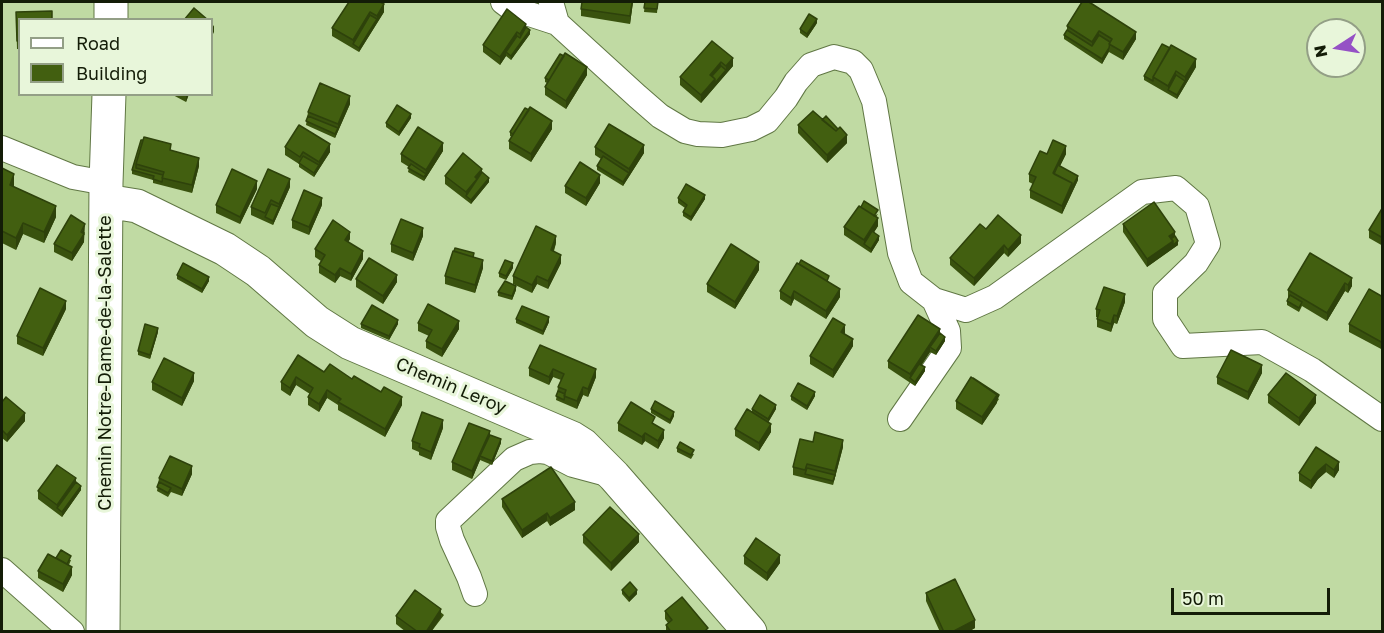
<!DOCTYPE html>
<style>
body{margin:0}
#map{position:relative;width:1384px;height:633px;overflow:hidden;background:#c0daa3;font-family:"Golos Text",sans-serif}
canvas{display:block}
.frame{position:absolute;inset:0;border:3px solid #131c07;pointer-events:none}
.legend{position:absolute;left:18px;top:18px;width:195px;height:78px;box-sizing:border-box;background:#e8f6da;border:2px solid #939f86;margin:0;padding:8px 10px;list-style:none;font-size:18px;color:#131c07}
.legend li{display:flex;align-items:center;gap:12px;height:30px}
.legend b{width:30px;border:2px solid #939f86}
.north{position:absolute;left:1306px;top:18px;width:60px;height:60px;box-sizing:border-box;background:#e8f6da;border:2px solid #939f86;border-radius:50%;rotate:258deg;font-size:16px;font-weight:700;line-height:24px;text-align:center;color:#131c07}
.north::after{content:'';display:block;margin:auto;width:21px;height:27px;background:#9551c5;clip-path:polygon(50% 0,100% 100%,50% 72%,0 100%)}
.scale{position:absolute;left:1171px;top:588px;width:159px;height:27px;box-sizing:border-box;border:3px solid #131c07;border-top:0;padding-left:8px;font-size:18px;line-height:21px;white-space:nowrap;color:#131c07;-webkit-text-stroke:4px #e8f6da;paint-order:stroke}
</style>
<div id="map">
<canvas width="1384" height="633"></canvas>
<div class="frame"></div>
<ul class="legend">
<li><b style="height:8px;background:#fff"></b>Road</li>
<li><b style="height:16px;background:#425f10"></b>Building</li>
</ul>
<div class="north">N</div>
<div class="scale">50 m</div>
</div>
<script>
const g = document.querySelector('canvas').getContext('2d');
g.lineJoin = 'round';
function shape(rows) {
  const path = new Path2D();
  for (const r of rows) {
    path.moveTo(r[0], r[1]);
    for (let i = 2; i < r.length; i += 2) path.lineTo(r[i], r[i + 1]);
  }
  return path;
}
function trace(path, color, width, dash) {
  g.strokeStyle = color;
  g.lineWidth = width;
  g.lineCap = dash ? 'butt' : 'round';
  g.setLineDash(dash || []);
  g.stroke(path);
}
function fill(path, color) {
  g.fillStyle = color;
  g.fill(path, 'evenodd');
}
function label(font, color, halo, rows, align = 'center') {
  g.font = font + ' "Golos Text",sans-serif';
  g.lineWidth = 6;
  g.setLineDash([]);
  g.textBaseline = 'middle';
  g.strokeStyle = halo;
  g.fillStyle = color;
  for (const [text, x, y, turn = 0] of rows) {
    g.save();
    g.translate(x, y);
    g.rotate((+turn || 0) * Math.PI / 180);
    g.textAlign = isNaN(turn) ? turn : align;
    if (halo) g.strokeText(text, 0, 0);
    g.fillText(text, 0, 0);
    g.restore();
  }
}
const street = shape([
 [503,2,511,8,557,23],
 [551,2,557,23,637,96,660,116,685,131,698,134,722,135,751,129,767,121,786,98,796,82,811,65,834,57,853,62,861,70,874,101,900,253,911,282,934,300,966,310,995,297,1142,192,1176,188,1197,206,1208,244,1196,263,1165,293,1165,319,1183,346,1262,342,1312,370,1382,419],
 [2,148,73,177,106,183],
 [900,419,949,348,948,331,934,300],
 [2,570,72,632],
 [475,594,469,577,452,540,448,527,448,521,514,459,530,452,540,451,548,452,573,465,614,476]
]);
const secondary = shape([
 [111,20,111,2],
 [106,201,137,206,225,249,258,271,317,322,350,343,572,438,583,445,614,476,750,632],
 [103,632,106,183,109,94]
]);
trace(street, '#607744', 26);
trace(secondary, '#607744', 35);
trace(street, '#fff', 24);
trace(secondary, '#fff', 33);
fill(shape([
 [633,2,630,24,581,16,581,9],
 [645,2,658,2,657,13,644,12],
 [1082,2,1136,39,1123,60,1109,52,1102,64,1064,39,1064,35,1067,30,1067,26],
 [384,4,384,12,359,52,332,36,332,28],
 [16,12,20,20,20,49,17,49],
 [817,23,807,38,800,33,800,29],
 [526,27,530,34,511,60,506,56,500,65,483,52,483,45],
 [712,41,733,66,701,103,680,85,680,77],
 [1196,67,1177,99,1144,80,1144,76],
 [587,75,566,109,545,95,545,87,547,83,545,82,545,78],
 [171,94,189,94,186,102],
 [350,104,335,138,306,125,308,112],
 [529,110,552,129,531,162,509,149,509,141,512,137,510,136,510,132],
 [411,118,399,136,386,127,386,123],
 [822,120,838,129,847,143,827,163,798,133,798,125],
 [141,140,171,151,199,166,192,193,153,183,153,180,132,174,132,170],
 [285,147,330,152,314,177,299,167,299,164,285,155],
 [595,147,644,153,623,186,597,170,597,166,601,159,595,155],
 [443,151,424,181,408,172,409,167,401,162,401,154],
 [1047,154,1066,154,1060,166,1078,180,1062,214,1030,198,1030,190,1033,184,1029,182,1029,174],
 [2,168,14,185,14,187,56,217,44,243,23,234,16,250,2,243],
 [482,172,489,182,471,204,445,184,445,176],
 [600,183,586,206,565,193,565,186],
 [290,187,273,225,251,215,251,207],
 [257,189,240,224,216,213,216,205],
 [678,198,705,199,691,221,683,216,683,212,685,208,678,203],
 [322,205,309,235,292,228,292,220],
 [1383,207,1383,246,1369,238,1369,230],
 [878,214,876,217,878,226,874,232,879,240,871,253,844,235,844,227],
 [1123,224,1175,236,1178,245,1147,267,1123,232],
 [986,229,1021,243,1008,257,1004,253,974,286,950,265,950,258],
 [85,232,84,235,84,242,72,261,54,252,54,244],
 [423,236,413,261,391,252,391,244],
 [350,239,348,242,363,259,351,281,340,276,335,283,319,273,319,265,321,261,315,257,315,249],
 [556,243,554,251,561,263,548,289,537,284,532,293,513,284,513,276],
 [1310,253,1352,286,1348,293,1345,291,1327,321,1302,306,1299,312,1287,305,1287,301,1288,298,1288,290],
 [474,257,483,268,475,293,445,284,445,276],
 [513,268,506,280,499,277,499,273],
 [759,270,735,309,707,292,707,284],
 [177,275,209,281,202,293,177,279],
 [356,279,397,282,383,304,356,287],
 [829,281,828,282,840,297,826,319,794,299,791,306,780,299,780,291],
 [516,290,512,300,498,296,498,292],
 [1383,297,1383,350,1349,332,1349,324],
 [1125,302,1117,324,1114,323,1111,332,1097,327,1097,317,1096,317,1096,309],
 [66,309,43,356,17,344,17,336],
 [516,319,549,322,543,335,516,323],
 [418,323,459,329,442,357,426,348,426,341,429,336,418,331],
 [361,324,398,324,389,340,361,328],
 [158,332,150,359,138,355,138,351],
 [845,333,845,334,853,346,833,378,810,364,810,356],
 [940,333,945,341,936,355,930,352,921,365,925,371,915,386,888,368,888,361],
 [540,345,596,377,588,397,583,395,577,409,556,400,558,387,561,380,553,377,549,385,529,376,529,368],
 [298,355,324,372,352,379,402,405,385,437,338,410,338,405,327,398,319,412,308,405,308,397,310,394,296,385,290,396,281,390,281,382],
 [1262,373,1248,400,1217,384,1217,377],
 [971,377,999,399,982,425,956,409,956,401],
 [194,381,182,406,152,390,152,382],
 [1268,395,1316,403,1299,426,1268,403],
 [791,396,815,396,807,410,791,400],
 [2,402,25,421,7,442,2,438],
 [651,409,674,416,670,424,651,413],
 [752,409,776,409,768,422,771,432,759,451,735,436,735,429,752,413],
 [618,423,655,425,664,438,658,449,645,441,642,445,618,431],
 [443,428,431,460,419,455,419,452,412,449,412,441],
 [490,435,501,443,492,465,480,460,472,479,452,470,452,462],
 [813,442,843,447,833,485,793,475,793,467],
 [1316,447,1339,470,1334,478,1326,472,1318,479,1311,489,1299,481,1299,473],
 [677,448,694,454,691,459,677,452],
 [192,474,182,496,171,492,168,497,157,491,159,478],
 [76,482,81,490,62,517,38,499,38,491],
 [502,499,575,510,550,526,547,521,522,538,502,507],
 [583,535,639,542,611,571,583,543],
 [744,556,780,563,767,581,744,564],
 [56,558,71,560,69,565,72,575,63,592,38,578,38,571],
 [415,590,444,615,431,632,406,632,396,624,396,616],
 [622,590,637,594,629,602,622,594],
 [926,593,975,628,968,632,940,632,926,601],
 [665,611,708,632,666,632,666,625,668,623,665,619]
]), '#39520e');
fill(shape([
 [632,2,633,2,630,24,630,16],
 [384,4,384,12,359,52,359,48,377,19,377,16],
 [370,12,370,19,353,44,353,40],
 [817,19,817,23,807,38,807,34],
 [526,24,526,31,520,42,520,34],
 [214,25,214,32,212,36,212,28],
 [530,30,530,34,511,60,511,56],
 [1099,31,1099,39,1092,50,1092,42],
 [517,32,517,40,506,52,506,56,500,65,500,57],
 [1136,32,1136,39,1123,60,1123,52],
 [1109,48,1109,51,1102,64,1102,59],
 [733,58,733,66,726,74,726,66],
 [1196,59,1196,67,1177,99,1177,95,1185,81,1185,77],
 [721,62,721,70,712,80,710,75],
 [587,67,587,75,566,109,566,101],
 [726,70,726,74,701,103,701,95,715,79],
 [1176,71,1176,79,1168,90,1168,86],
 [186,94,189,94,186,102],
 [350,96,350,104,335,138,335,134,338,128,338,124],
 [411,114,411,118,399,136,399,132],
 [552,121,552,129,531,162,531,154],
 [847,135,847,143,827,163,827,155],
 [443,143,443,151,424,181,426,170],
 [330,144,330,152,319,169,319,162],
 [644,145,644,153,623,186,623,182,629,173,629,169],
 [1066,146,1066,154,1054,178,1053,173],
 [199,158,199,166,192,193,192,185],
 [319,165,319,169,314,177,314,173],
 [482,169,482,176,466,196,466,192,475,177],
 [14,174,14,185,10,196,10,185],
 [600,175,600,183,586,206,586,198],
 [1078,176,1078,180,1062,214,1062,206,1072,183],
 [489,178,489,182,471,204,471,200],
 [290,179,290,187,273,225,273,221,279,207,279,204],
 [257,181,257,189,240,224,240,217],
 [705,195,705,199,691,221,691,217],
 [322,198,322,205,309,235,309,227],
 [56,206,56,217,44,243,44,232],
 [878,218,878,226,866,245,864,244,864,240],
 [23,223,23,234,16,250,16,238],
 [85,224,84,242,72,261,72,253],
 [423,228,423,236,413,261,413,253],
 [350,232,350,239,345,248,345,240],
 [1175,232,1175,240,1178,241,1178,245,1147,267,1147,259,1169,236],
 [1021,235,1021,243,1008,257,1008,250],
 [556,236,556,243,551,258,551,250],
 [879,236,879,240,871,253,871,249],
 [1004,245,1004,253,974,286,974,278],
 [363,251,363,259,351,281,351,274],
 [561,255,561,263,548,289,548,281],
 [483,260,483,268,475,293,475,285],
 [759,262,759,270,735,309,735,302],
 [513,263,513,268,506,280,506,276],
 [340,268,340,276,335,283,335,275],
 [397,275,397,282,383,304,383,296],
 [537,276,537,284,532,293,532,285],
 [209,277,209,281,202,293,202,289],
 [1352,278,1352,286,1348,293,1348,285],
 [1345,283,1345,291,1327,321,1327,313],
 [516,286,516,290,512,300,512,296],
 [840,289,840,297,826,319,826,311],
 [794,291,794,299,791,306,791,298],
 [1125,294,1125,302,1117,324,1117,316],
 [66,301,66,309,43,356,43,348],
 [1114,315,1114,323,1111,332,1111,324],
 [549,317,549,322,543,335,543,331],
 [398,320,398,324,389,340,389,336],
 [459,321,459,329,442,357,442,349],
 [845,325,845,333,841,340,841,332],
 [158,328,158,332,150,359,150,355],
 [940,329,940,337,930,347,930,352,912,380,910,378,910,374],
 [945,337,945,341,936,355,936,351],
 [853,339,853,346,833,378,833,370],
 [1262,365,1262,373,1248,400,1248,392],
 [925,367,925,371,915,386,915,382],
 [553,369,553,377,549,385,549,377],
 [596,369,596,377,588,397,588,389],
 [194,373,194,381,182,406,182,398],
 [296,377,296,385,290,396,290,388],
 [583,387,583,395,577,409,577,401],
 [327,390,327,398,319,412,319,404],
 [815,392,815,396,807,410,807,406],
 [997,395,997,403,982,425,982,417],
 [1316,395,1316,403,1299,426,1299,418],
 [402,397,402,405,385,437,385,429],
 [776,405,776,409,768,423,768,419],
 [674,412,674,416,670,424,670,420],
 [25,413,25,421,7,442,7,435],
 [443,420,443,428,431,460,431,452],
 [771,424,771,432,759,451,759,443],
 [664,430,664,438,658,449,658,441],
 [490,431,490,439,480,456,480,460,472,479,472,471],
 [645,433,645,441,642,445,642,437],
 [501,439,501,443,492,465,492,461],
 [843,440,843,447,833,485,835,471],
 [1339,462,1339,470,1334,478,1334,470],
 [1326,464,1326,472,1318,479,1311,489,1311,481,1318,471],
 [192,466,192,474,182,496,182,489],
 [76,478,76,486,57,508,57,505],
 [81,486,81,490,62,517,62,512],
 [575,502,575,510,550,526,550,518],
 [547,513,547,521,522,538,522,530],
 [639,534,639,542,611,571,611,563],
 [780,555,780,563,767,581,767,573],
 [72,567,72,575,63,592,63,584],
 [637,590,637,594,629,602,629,598],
 [441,609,441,617,431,632,426,632],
 [975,620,975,628,968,632,952,632]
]), '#2e420b');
const building = shape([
 [349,2,380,2,384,4,377,16,370,12,353,40,332,28,349,2],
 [582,2,632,2,630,16,581,9,582,2],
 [645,2,658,2,657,9,644,8,645,2],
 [1082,2,1089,2,1136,32,1123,52,1109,44,1112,39,1099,31,1092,42,1067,26,1082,2],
 [194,8,208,20,184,20,194,8],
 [507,9,526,24,520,34,517,32,500,57,483,45,507,9],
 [52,11,52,20,20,20,20,41,17,41,16,12,52,11],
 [809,14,817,19,807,34,800,29,809,14],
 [370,15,377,19,359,48,353,44,370,15],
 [526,27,530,30,511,56,506,52,517,36,520,38,526,27],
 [1067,30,1092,46,1099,35,1110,42,1109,48,1102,59,1064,35,1067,30],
 [712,41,733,58,726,66,721,62,710,75,715,79,701,95,680,77,712,41],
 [1162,44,1170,48,1153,77,1153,81,1144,76,1162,44],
 [1171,45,1196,59,1185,77,1176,71,1168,86,1153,77,1171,45],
 [565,53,587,67,566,101,545,87,565,53],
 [560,54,564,56,549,80,545,78,560,54],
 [721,66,726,70,715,83,715,79,712,76,721,66],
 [1176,75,1185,81,1177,95,1168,90,1176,75],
 [320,83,350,96,338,124,308,112,320,83],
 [397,105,411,114,399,132,386,123,397,105],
 [530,107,552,121,531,154,509,141,530,107],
 [525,108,529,110,513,134,510,132,525,108],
 [813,111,836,131,840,127,847,135,827,155,798,125,813,111],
 [308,116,338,128,335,134,306,121,308,116],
 [826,116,838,129,836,131,822,120,826,116],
 [609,124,644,145,629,169,595,147,609,124],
 [299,125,330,144,319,162,303,152,300,157,285,147,299,125],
 [418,127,443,143,426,170,401,154,418,127],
 [144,137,171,144,170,150,199,158,192,185,162,178,164,172,136,164,144,137],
 [141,140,143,140,136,164,136,168,163,175,162,182,153,179,154,176,132,170,141,140],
 [1053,140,1066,146,1053,173,1072,183,1062,206,1030,190,1036,177,1029,174,1040,151,1047,154,1053,140],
 [463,153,482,169,475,177,477,179,466,192,445,176,463,153],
 [303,156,319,165,314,173,299,163,303,156],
 [603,156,629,173,623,182,597,166,603,156],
 [580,162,600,175,586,198,565,186,580,162],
 [411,164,426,174,424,177,408,168,411,164],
 [1058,165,1078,176,1072,187,1072,183,1054,174,1058,165],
 [2,168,14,174,10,185,56,206,44,232,23,223,16,238,2,231,2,168],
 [232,169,257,181,240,217,216,205,232,169],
 [268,169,290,179,279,204,271,200,265,213,251,207,268,169],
 [482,172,489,178,471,200,466,196,482,172],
 [686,184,705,195,691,217,683,212,687,205,678,198,686,184],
 [304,190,322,198,309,227,292,220,304,190],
 [864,201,878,210,874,216,861,207,864,201],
 [1154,202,1175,232,1169,236,1173,241,1147,259,1123,224,1154,202],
 [271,204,279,207,273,221,265,217,271,204],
 [859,206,878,218,864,240,844,227,859,206],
 [1383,207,1383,238,1369,230,1383,207],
 [71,215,85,224,81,232,84,234,72,253,54,244,71,215],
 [998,215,1021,235,1008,250,1004,245,974,278,950,258,980,224,986,229,998,215],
 [401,219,423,228,413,253,391,244,401,219],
 [333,220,350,232,345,240,363,251,351,274,340,268,335,275,319,265,325,255,315,249,333,220],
 [536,226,556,236,551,250,561,255,548,281,537,276,532,285,513,276,536,226],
 [872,231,879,236,871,249,864,244,872,231],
 [1175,236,1178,241,1173,245,1173,241,1171,239,1175,236],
 [731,244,759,262,735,302,707,284,731,244],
 [455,248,474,253,473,257,454,251,455,248],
 [453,251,483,260,475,285,445,276,453,251],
 [1310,253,1352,278,1348,285,1345,283,1327,313,1288,290,1310,253],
 [369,258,397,275,383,296,356,279,369,258],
 [505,260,513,263,506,276,499,273,505,260],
 [801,260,829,276,827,281,799,264,801,260],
 [183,263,209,277,202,289,177,275,183,263],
 [797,263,840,289,826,311,794,291,791,298,780,291,797,263],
 [505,281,516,286,512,296,498,292,505,281],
 [1104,287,1125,294,1117,316,1114,315,1111,324,1097,319,1100,310,1096,309,1104,287],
 [40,288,66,301,43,348,17,336,40,288],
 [1369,289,1383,297,1383,343,1349,324,1369,289],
 [1290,295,1302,302,1299,308,1287,301,1290,295],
 [428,304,459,321,442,349,426,341,432,330,418,323,428,304],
 [372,305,398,320,389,336,361,324,372,305],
 [522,306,549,317,543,331,516,319,522,306],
 [918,315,940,329,910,374,888,361,918,315],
 [833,318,845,325,841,332,853,339,833,370,810,356,833,318],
 [145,324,158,328,150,355,138,351,145,324],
 [940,333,945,337,936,351,930,347,940,333],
 [540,345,596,369,588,389,583,387,577,401,564,396,566,390,558,387,564,374,553,369,549,377,529,368,540,345],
 [1231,350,1262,365,1248,392,1217,377,1231,350],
 [298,355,324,372,330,364,352,379,354,376,381,392,384,387,402,397,385,429,338,402,341,399,327,390,319,404,308,397,313,388,296,377,290,388,281,382,298,355],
 [164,358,194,373,182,398,152,382,164,358],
 [919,364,925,367,915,382,910,378,919,364],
 [1286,373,1316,395,1299,418,1268,395,1286,373],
 [971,377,997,395,982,417,956,401,971,377],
 [973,378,999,395,997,399,997,395,973,378],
 [798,383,815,392,807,406,791,396,798,383],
 [558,391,565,394,564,400,556,396,558,391],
 [760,395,776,405,768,419,752,409,760,395],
 [6,397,25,413,7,435,2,430,2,402,6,397],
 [655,401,674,412,670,420,651,409,655,401],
 [631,402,655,417,652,423,664,430,658,441,645,433,642,437,618,423,631,402],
 [747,409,771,424,759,443,735,429,747,409],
 [422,412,443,420,431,452,419,447,420,444,412,441,422,412],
 [469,423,490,431,472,471,452,462,469,423],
 [815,432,843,440,835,471,807,464,805,470,793,467,800,439,813,442,815,432],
 [490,435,501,439,492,461,480,456,490,435],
 [680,442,694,450,691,455,677,448,680,442],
 [1316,447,1339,462,1334,470,1326,464,1318,471,1311,481,1299,473,1316,447],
 [170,456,192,466,182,489,159,478,170,456],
 [57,465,76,478,57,505,38,491,57,465],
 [551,467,575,502,550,518,547,513,522,530,502,499,551,467],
 [807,468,835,475,833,481,805,474,807,468],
 [76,482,81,486,62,512,57,508,76,482],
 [159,482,171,488,168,493,157,487,159,482],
 [610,507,639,534,611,563,583,535,610,507],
 [756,538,780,555,767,573,744,556,756,538],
 [61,550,71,556,67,564,56,558,61,550],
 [48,554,72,567,63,584,38,571,48,554],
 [955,579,975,620,952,632,944,632,926,593,955,579],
 [630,582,637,590,629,598,622,590,630,582],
 [415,590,441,609,426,632,418,632,396,616,415,590],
 [682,597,708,628,704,632,671,632,666,625,672,620,665,611,682,597]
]);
fill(building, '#425f10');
trace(building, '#2e420b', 1.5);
label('18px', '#131c07', '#e8f6da', [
 ["Chemin Notre-Dame-de-la-Salette",105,363,-90],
 ["Chemin Leroy",451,386,23]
]);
</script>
